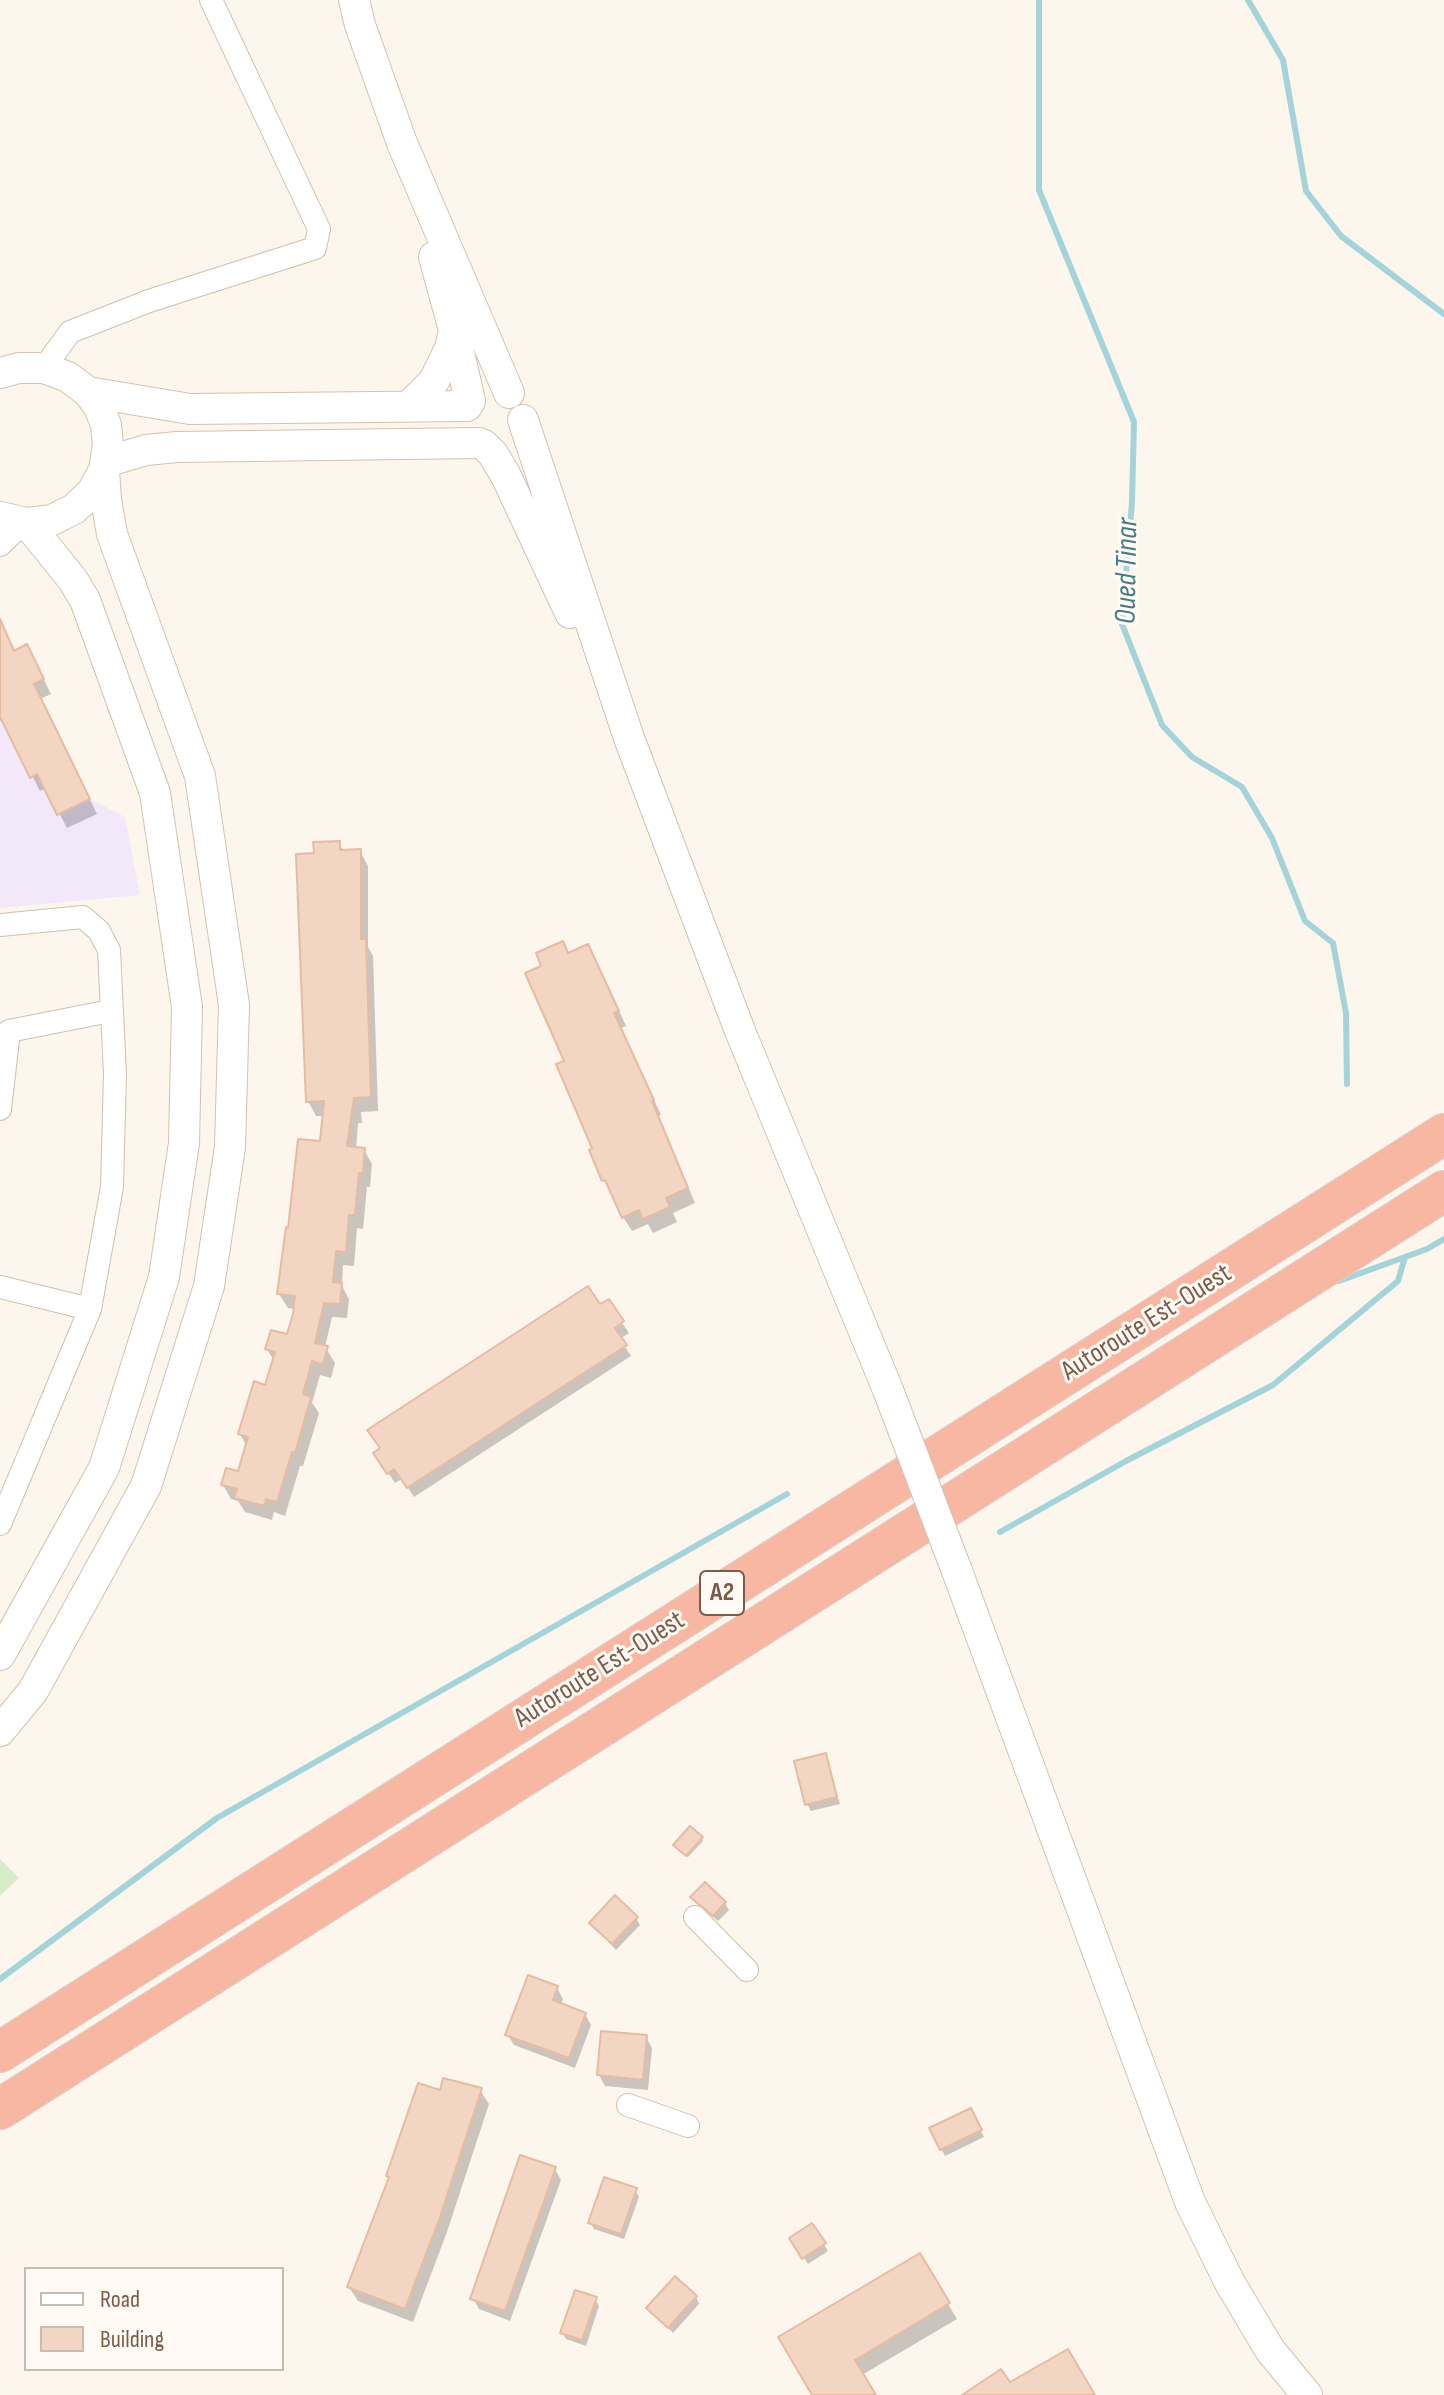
<!DOCTYPE html>
<style>
body{margin:0}
#map{position:relative;width:1444px;height:2395px;overflow:hidden;background:#fdf6ec;font-family:"Sofia Sans Condensed",sans-serif}
canvas{display:block}
.legend{position:absolute;left:24px;top:2267px;width:260px;height:104px;box-sizing:border-box;background:#fffaf3;border:2px solid #cabbb1;margin:0;padding:10px 14px;list-style:none;font-size:24px;color:#7a5c4d}
.legend li{display:flex;align-items:center;gap:16px;height:40px}
.legend b{width:40px;border:2px solid #cabbb1}
</style>
<div id="map">
<canvas width="1444" height="2395"></canvas>
<ul class="legend">
<li><b style="height:10px;background:#fff"></b>Road</li>
<li><b style="height:22px;background:#f3d5c3"></b>Building</li>
</ul>
</div>
<script>
const g = document.querySelector('canvas').getContext('2d');
g.lineJoin = 'round';
function fill(path, color) {
  g.fillStyle = color;
  g.fill(path, 'evenodd');
}
function shape(rows) {
  const path = new Path2D();
  for (const r of rows) {
    path.moveTo(r[0], r[1]);
    for (let i = 2; i < r.length; i += 2) path.lineTo(r[i], r[i + 1]);
  }
  return path;
}
function trace(path, color, width, dash) {
  g.strokeStyle = color;
  g.lineWidth = width;
  g.lineCap = dash ? 'butt' : 'round';
  g.setLineDash(dash || []);
  g.stroke(path);
}
function label(font, color, halo, rows, align = 'center') {
  g.font = font + ' "Sofia Sans Condensed",sans-serif';
  g.lineWidth = 6;
  g.setLineDash([]);
  g.textBaseline = 'middle';
  g.strokeStyle = halo;
  g.fillStyle = color;
  for (const [text, x, y, turn = 0] of rows) {
    g.save();
    g.translate(x, y);
    g.rotate((+turn || 0) * Math.PI / 180);
    g.textAlign = isNaN(turn) ? turn : align;
    if (halo) g.strokeText(text, 0, 0);
    g.fillText(text, 0, 0);
    g.restore();
  }
}
fill(shape([
 [0,632,17,649,27,644,44,679,34,685,90,799,125,817,140,895,0,908]
]), '#f3e8fa');
fill(shape([
 [0,1859,19,1878,0,1896]
]), '#d8ecc9');
fill(shape([
 [0,635,14,653,35,662,51,694,40,699,97,814,67,828,46,788,40,791,4,720,0,721],
 [339,843,344,852,360,851,368,866,368,947,373,956,378,1111,361,1112,362,1123,358,1123,356,1149,364,1150,372,1164,370,1187,367,1187,363,1229,357,1228,354,1266,343,1265,342,1286,349,1299,347,1318,332,1317,325,1347,335,1363,331,1378,320,1375,312,1403,319,1413,303,1466,300,1466,285,1516,274,1512,272,1520,245,1512,238,1501,231,1499,223,1485,239,1474,247,1447,240,1434,266,1387,274,1361,267,1349,288,1337,296,1309,288,1308,279,1294,321,1143,324,1116,316,1116,308,1101,316,855],
 [569,955,596,961,626,1026,621,1028,661,1115,658,1116,695,1203,673,1213,677,1222,653,1233,648,1224,632,1231,623,1217,594,1149,567,1062],
 [608,1302,629,1333,620,1339,631,1356,414,1497,402,1479,395,1483,382,1464,382,1450],
 [825,1755,840,1804,811,1811,807,1804],
 [701,1838,703,1841,688,1857,677,1848],
 [693,1898,725,1903,729,1910,718,1921,697,1904],
 [636,1918,640,1925,616,1950,592,1924],
 [557,1988,563,1999,561,2005,585,2014,591,2025,575,2068,514,2045,508,2035],
 [646,2037,652,2048,648,2090,605,2086,599,2075],
 [480,2090,489,2104,447,2232,413,2322,358,2301,349,2287,390,2179,441,2093],
 [974,2118,984,2137,945,2156,931,2129],
 [555,2169,561,2180,510,2321,479,2309,473,2298],
 [635,2190,639,2197,624,2239,594,2229,590,2222],
 [812,2226,828,2251,808,2264,792,2239],
 [919,2256,957,2319,862,2375,873,2395,814,2395],
 [696,2297,699,2304,673,2333,649,2308],
 [595,2299,599,2306,586,2346,566,2339,562,2332]
]), '#0003');
trace(shape([
 [1039,0,1039,190,1134,422,1132,502,1122,624,1162,725,1192,757,1242,787,1272,838,1305,921,1333,943,1346,1013,1347,1084],
 [1248,0,1283,60,1306,191,1341,236,1444,314],
 [1339,1281,1427,1249,1444,1239],
 [1000,1532,1126,1461,1273,1385,1398,1281,1405,1257],
 [0,1979,217,1818,787,1494]
]), '#a5d3da', 6);
const building = shape([
 [0,619,14,651,27,644,44,679,34,684,90,799,57,815,37,774,30,778,0,717,0,619],
 [340,841,340,850,361,849,361,939,366,939,371,1097,354,1098,347,1146,365,1148,363,1173,359,1173,355,1215,349,1215,346,1252,336,1251,333,1282,342,1283,340,1304,324,1303,315,1343,328,1346,323,1365,312,1361,303,1394,311,1397,295,1453,292,1452,277,1502,266,1499,264,1506,234,1498,237,1489,221,1485,226,1468,238,1471,248,1437,238,1434,244,1414,254,1381,265,1385,275,1352,265,1349,271,1330,287,1334,293,1314,295,1296,277,1294,286,1227,288,1228,298,1139,320,1141,324,1101,306,1102,296,854,314,853,313,842,340,841],
 [563,941,568,953,588,944,619,1011,614,1013,654,1100,652,1101,688,1188,666,1198,670,1207,643,1219,639,1210,622,1218,605,1180,602,1181,589,1150,592,1148,556,1064,564,1061,525,973,541,966,536,953,563,941],
 [588,1286,600,1304,609,1299,624,1321,615,1328,627,1345,407,1488,394,1469,387,1474,373,1453,380,1448,367,1430,588,1286],
 [826,1753,837,1797,805,1805,794,1761,826,1753],
 [690,1826,703,1837,686,1856,673,1845,690,1826],
 [705,1882,726,1902,713,1916,690,1897,705,1882],
 [615,1895,638,1917,612,1944,589,1923,615,1895],
 [528,1975,558,1986,553,2000,586,2013,569,2058,505,2035,528,1975],
 [601,2031,647,2035,643,2080,597,2075,601,2031],
 [443,2078,482,2088,440,2217,405,2309,347,2287,389,2177,386,2176,418,2083,440,2090,443,2078],
 [971,2108,982,2130,940,2150,929,2128,971,2108],
 [520,2155,556,2167,505,2311,470,2299,520,2155],
 [604,2177,637,2188,621,2234,588,2223,604,2177],
 [812,2223,826,2243,802,2259,789,2238,812,2223],
 [920,2253,950,2303,855,2360,876,2395,812,2395,778,2337,920,2253],
 [675,2276,697,2296,668,2328,646,2308,675,2276],
 [575,2290,597,2297,582,2340,560,2333,575,2290],
 [1068,2349,1095,2395,962,2395,1001,2369,1010,2382,1068,2349]
]);
fill(building, '#f3d5c3');
trace(building, '#e6bba3', 2);
const street = shape([
 [44,368,70,332,149,301,315,248,319,229,211,0],
 [0,545,23,523],
 [0,925,83,917,99,931,109,950,115,1074,112,1187,90,1309,0,1524],
 [0,1109,9,1031,110,1011],
 [0,1287,90,1309],
 [695,1917,747,1970],
 [628,2105,688,2126]
]);
const secondary = shape([
 [354,0,360,25,402,143,509,393],
 [434,257,454,330,470,401],
 [0,373,19,368,44,368,68,377,88,392,99,407,106,425,108,444,104,470,92,492,74,509,52,520,27,523,0,517],
 [88,392,190,409,467,406],
 [408,407,434,381,450,348,454,332],
 [523,420,629,738,740,1031,888,1390],
 [484,445,493,454,506,476,570,613],
 [106,462,146,450,177,447,479,443],
 [957,1571,1190,2202,1230,2283,1270,2350,1307,2395],
 [0,1655,104,1468,164,1277,184,1143,187,1007,155,793,85,600,73,580,27,523],
 [0,1731,33,1691,146,1486,209,1286,230,1147,234,1005,200,776,112,534,106,499,104,470]
]);
const highway = shape([
 [0,2052,1444,1134],
 [0,2109,1444,1191]
]);
trace(street, '#d1beb0', 24);
trace(secondary, '#d6c0b0', 32);
trace(highway, '#dad1cd', 42);
trace(street, '#fff', 22);
trace(secondary, '#fff', 30);
trace(highway, '#f7b7a3', 40);
const secondaryBridge = shape([
 [888,1390,957,1571]
]);
trace(secondaryBridge, '#d6c0b0', 32, []);
trace(secondaryBridge, '#fff', 30);
for (const [x, y, w] of [
 [722,1593,44]
]) {
  const box = new Path2D();
  box.roundRect(x - w / 2, y - 22, w, 44, 6);
  g.fillStyle = '#fffaf3';
  g.fill(box);
  trace(box, '#7a5c4d', 2);
}
label('bold 26px', '#7a5c4d', null, [
 ["A2",722,1593]
]);
label('28px', '#7a5c4d', '#fffaf3', [
 ["Autoroute Est-Ouest",1147,1323,-32],
 ["Autoroute Est-Ouest",600,1670,-32]
]);
label('italic 30px', '#437c86', '#fffaf3', [
 ["Oued Tinar",1128,571,-89]
]);
</script>
